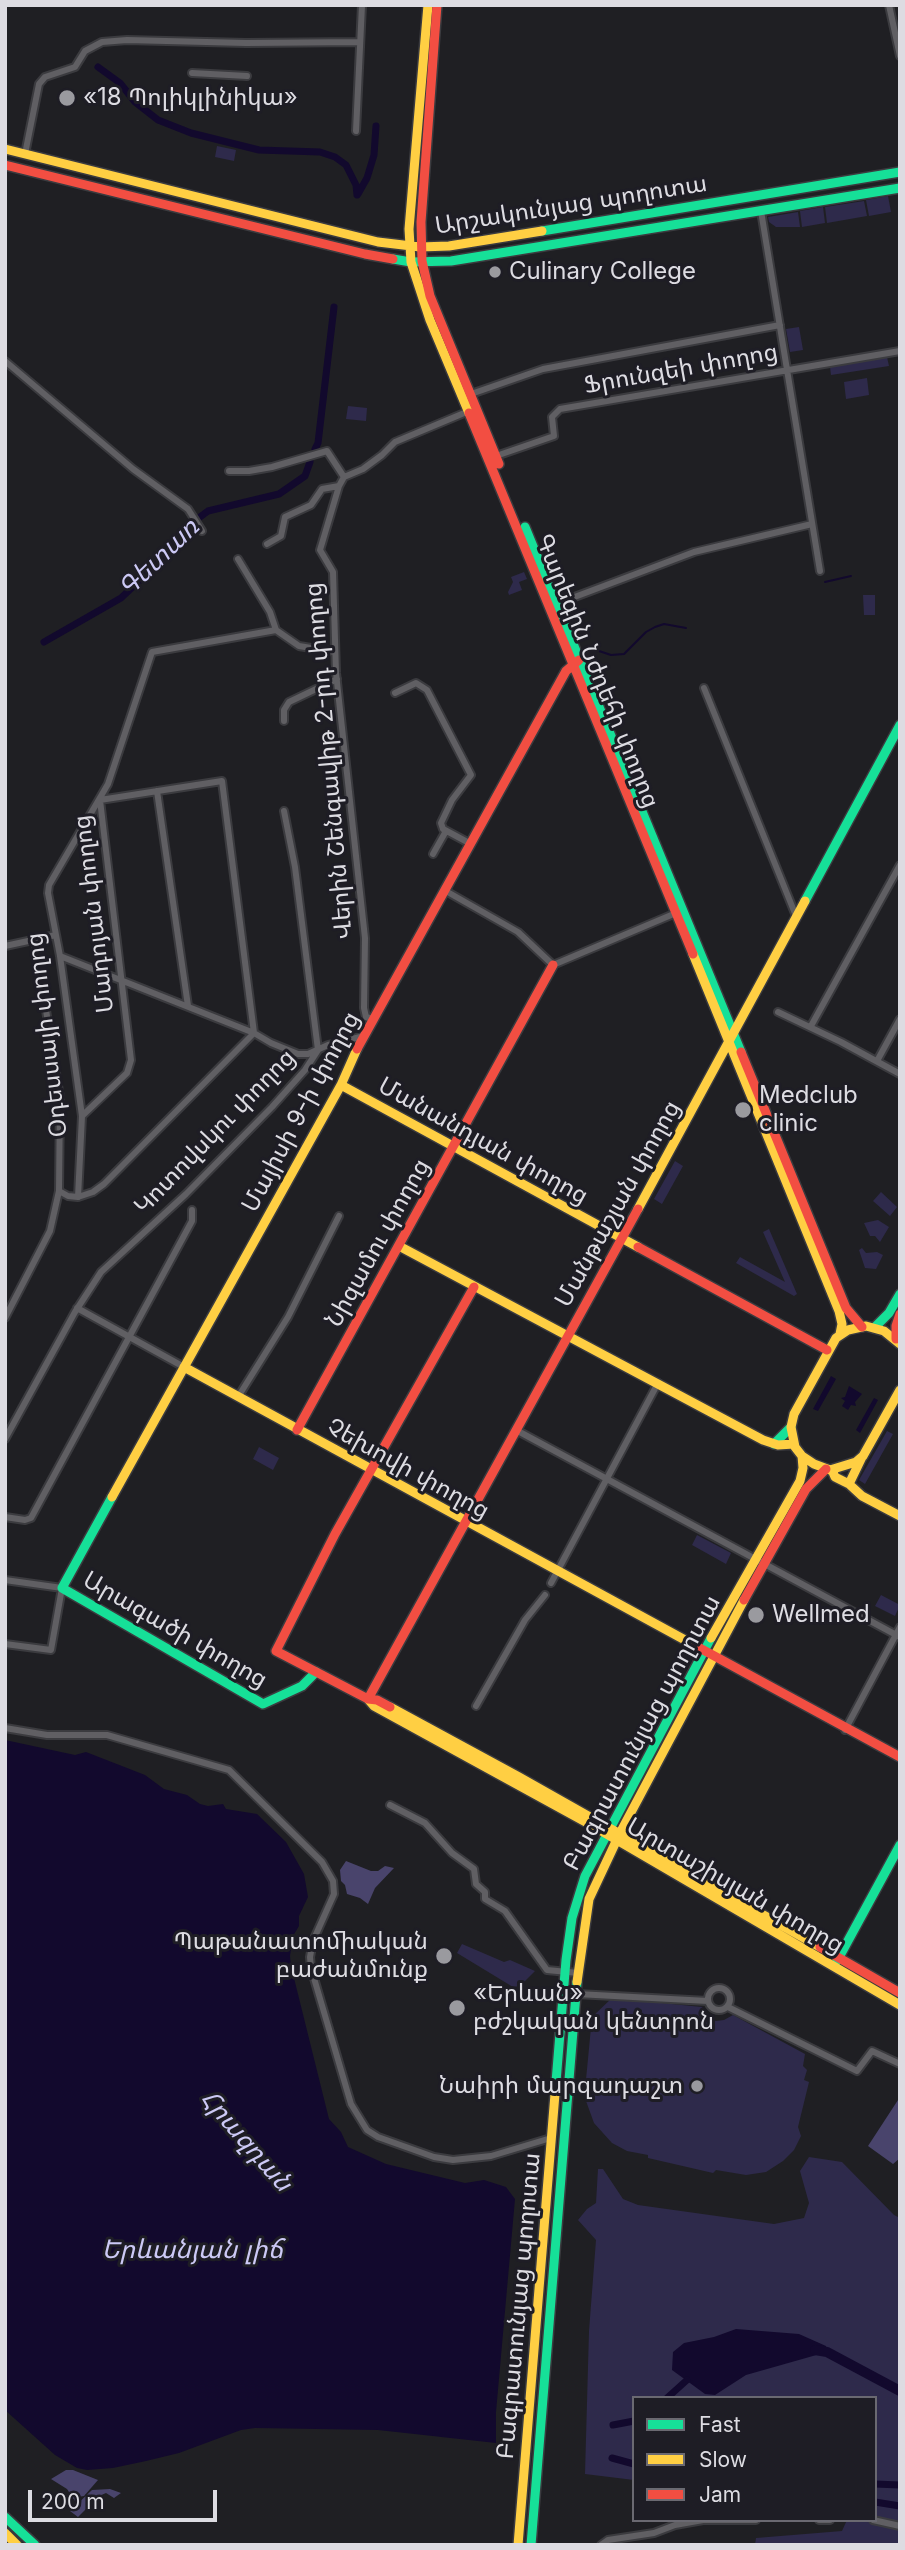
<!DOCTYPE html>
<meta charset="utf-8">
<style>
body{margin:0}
#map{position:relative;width:905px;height:2550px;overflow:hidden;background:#1f1f23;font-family:Inter,sans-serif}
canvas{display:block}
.frame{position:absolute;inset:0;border:7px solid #dddce2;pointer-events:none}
.legend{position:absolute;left:632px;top:2396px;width:245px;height:126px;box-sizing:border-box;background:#1e1d25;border:2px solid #6a6971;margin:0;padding:9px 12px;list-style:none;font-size:21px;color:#dddce2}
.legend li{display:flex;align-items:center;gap:14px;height:35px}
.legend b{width:35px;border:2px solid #6a6971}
.scale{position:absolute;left:28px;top:2490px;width:189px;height:32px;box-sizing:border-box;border:4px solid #dddce2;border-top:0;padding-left:9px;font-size:21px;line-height:24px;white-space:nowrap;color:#dddce2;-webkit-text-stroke:5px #1e1d25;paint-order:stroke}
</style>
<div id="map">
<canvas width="905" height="2550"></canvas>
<div class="frame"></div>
<ul class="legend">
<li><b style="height:9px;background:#16e098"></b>Fast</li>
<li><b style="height:9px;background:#ffcf43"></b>Slow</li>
<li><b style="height:9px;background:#f24e42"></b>Jam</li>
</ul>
<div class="scale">200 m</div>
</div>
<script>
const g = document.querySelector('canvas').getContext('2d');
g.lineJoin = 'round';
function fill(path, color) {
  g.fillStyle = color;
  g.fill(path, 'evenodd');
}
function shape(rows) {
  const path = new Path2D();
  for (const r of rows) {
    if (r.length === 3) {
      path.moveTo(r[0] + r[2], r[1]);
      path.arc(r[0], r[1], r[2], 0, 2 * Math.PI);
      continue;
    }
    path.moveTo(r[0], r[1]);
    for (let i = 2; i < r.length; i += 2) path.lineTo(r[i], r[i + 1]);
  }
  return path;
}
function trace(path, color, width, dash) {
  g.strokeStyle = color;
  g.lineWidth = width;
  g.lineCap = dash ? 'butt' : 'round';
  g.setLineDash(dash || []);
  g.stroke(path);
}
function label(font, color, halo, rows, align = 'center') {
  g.font = font + ' Inter,"Noto Sans Armenian",sans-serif';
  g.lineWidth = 6;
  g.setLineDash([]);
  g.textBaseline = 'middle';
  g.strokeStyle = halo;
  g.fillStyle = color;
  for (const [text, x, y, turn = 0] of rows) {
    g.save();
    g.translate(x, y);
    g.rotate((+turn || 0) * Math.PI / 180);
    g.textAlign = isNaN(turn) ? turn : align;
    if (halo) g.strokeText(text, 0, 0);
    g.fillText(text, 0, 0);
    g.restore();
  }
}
fill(shape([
 [217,146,236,150,234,161,215,157],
 [888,196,891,212,869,216,866,200],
 [864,201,867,216,827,223,825,207],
 [823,207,825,223,802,227,800,211],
 [798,212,800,227,776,227,769,222,768,217],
 [799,327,803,350,790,352,786,329],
 [887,357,889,366,831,375,830,367],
 [867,378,869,395,846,399,844,382],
 [348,406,367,408,366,421,346,419],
 [524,572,527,579,519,582,522,590,509,595,508,592,513,582,511,577],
 [863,595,875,595,875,615,864,615],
 [675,1161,683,1166,662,1204,654,1199],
 [881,1192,897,1207,890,1216,873,1201],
 [878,1220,889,1227,880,1242,875,1236,870,1236,864,1223],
 [769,1229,797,1294,794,1296,736,1263,740,1257,785,1282,763,1232],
 [862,1248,866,1253,877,1252,883,1255,876,1269,865,1268,859,1250],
 [887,1431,893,1434,865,1484,859,1480],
 [259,1447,279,1458,273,1470,253,1459],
 [697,1535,731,1553,726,1564,692,1545],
 [881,1595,900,1605,895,1616,875,1606],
 [462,1944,504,1962,510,1960,535,1971,520,1986,513,1987,457,1953],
 [612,1998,702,2007,708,2017,716,2021,724,2020,733,2015,805,2054,803,2066,807,2070,804,2080,809,2082,798,2127,801,2136,794,2150,783,2161,766,2172,746,2175,716,2170,713,2173,648,2158,648,2155,627,2151,612,2143,594,2123,586,2101,585,2090,592,2017],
 [809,2157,842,2162,894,2215,900,2218,900,2545,755,2545,756,2538,842,2531,847,2520,875,2520,875,2398,634,2398,634,2480,585,2474,589,2331,596,2240,578,2220,587,2209,596,2203,598,2169,603,2169,623,2199,638,2205,774,2224,804,2218,809,2203,800,2171]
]), '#2e2a4b');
fill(shape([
 [346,1861,371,1871,378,1871,385,1866,394,1868,375,1888,368,1904,360,1898,347,1894,345,1885,341,1881,340,1870],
 [898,2100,900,2158,893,2164,868,2146],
 [66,2470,73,2470,98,2480,84,2496,77,2497,75,2501,67,2489,51,2479],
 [110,2489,121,2493,114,2498,106,2493,99,2496,78,2517,70,2511,92,2490]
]), '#49446c');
fill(shape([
 [831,1376,836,1379,818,1411,813,1409],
 [849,1386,862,1394,855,1402,856,1406,851,1405,848,1410,842,1406,845,1401,841,1398,845,1397],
 [874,1398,878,1400,860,1433,856,1430],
 [5,1740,75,1755,86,1752,145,1775,164,1789,187,1795,200,1804,208,1806,223,1804,226,1809,257,1814,286,1842,304,1874,308,1897,299,1916,299,1926,293,1936,290,1956,291,1966,329,2119,341,2132,348,2147,386,2164,465,2183,484,2180,506,2187,515,2199,496,2412,496,2443,378,2430,255,2428,241,2430,179,2453,146,2461,113,2468,87,2470,77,2468,55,2455,5,2410],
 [736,2329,799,2334,826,2346,827,2352,746,2375,715,2395,705,2394,672,2370,673,2352,684,2343,714,2337]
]), '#12092d');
trace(shape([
 [825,582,851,576],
 [599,651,611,655,624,654,646,632,655,627,664,624,686,628]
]), '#12092d', 2);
trace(shape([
 [98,67,120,83,135,102,158,120,191,133,259,150,320,152,335,157,346,165,356,185,357,195],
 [358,194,367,178,374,155,376,126],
 [315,449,318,443,334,307],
 [44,642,121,598,159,562,184,529,208,511,279,494,305,476,310,462],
 [667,2398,687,2380],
 [613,2425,634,2421],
 [612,2458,634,2464],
 [875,2484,900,2485],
 [875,2502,900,2506]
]), '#12092d', 7);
trace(shape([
 [815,2350,827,2352,900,2391]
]), '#12092d', 10);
const street = shape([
 [889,5,900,56],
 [192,73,247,76],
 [356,131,362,5],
 [25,154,39,84,45,77,75,67,85,51,102,42,127,40,246,43,360,42],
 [761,211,820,571],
 [5,361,133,469,188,509,202,531],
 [471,394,543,369,780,325],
 [496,456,554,436,552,417,560,409,900,351],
 [229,471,249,471,272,467,327,451,344,477],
 [267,544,281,536,285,517,311,505,322,489,339,486],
 [238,559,270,612,276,630,299,646,335,652],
 [556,604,694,552,812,524],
 [704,688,796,916],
 [395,693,416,683,427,690,471,775,452,800,441,823,443,829,471,844],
 [284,721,284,710,289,702,337,679],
 [157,791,188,1006],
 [433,854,446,831],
 [444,890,518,932,553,965,676,913],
 [5,946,56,935],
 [60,956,254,1033,271,1043,298,1054,308,1054,328,1045,364,1036],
 [778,1012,841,1042,900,1074],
 [373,1019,366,1017,364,1008,365,938,336,673,333,572,320,550,339,486,344,477,363,469,382,455,395,442,469,411],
 [811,1026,900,865],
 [877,1061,900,1019],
 [82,1116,127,1073,131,1060,100,800],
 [59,1191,68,1196,78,1197,93,1192,104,1184,254,1033,222,781,100,800],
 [78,1197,82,1116,60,956,48,893,49,885,108,784,152,652,276,630],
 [77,1308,184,1367],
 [5,1318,50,1231,59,1191,60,1098,35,941],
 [238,1397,288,1317,339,1216],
 [516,1430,900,1637],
 [5,1439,75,1312,101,1272,186,1194,272,1107,305,1070,318,1050,295,867,284,811],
 [5,1517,25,1520,31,1518,192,1221,192,1210],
 [5,1580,62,1588,51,1650,5,1644],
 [551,1583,658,1383],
 [476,1706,525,1620,545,1595],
 [5,1728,47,1735,107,1735,229,1770,322,1862,333,1881,334,1894,313,1941,310,1957,311,1968,351,2104,367,2130,378,2137,434,2157,453,2160,491,2156,551,2138],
 [845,1730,900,1627],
 [390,1805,425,1823,452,1853,474,1869,476,1884,485,1892,485,1899,505,1911,547,1970,578,1973],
 [719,1999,11],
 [577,1994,708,2001],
 [728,2007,857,2071,872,2051,900,2064],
 [819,2520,830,2520],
 [873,2520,900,2526],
 [601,2545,608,2540,654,2533,675,2525,703,2520,756,2520]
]);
const fast = shape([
 [542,231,900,172],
 [393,259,411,262,451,261,900,188],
 [525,527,741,1052],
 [805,901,900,725],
 [875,1327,889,1313,900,1294],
 [774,1444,791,1427],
 [112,1497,62,1588,263,1704,302,1686,316,1672],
 [837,1961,900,1845],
 [555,2094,566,1960,572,1918,585,1876,711,1638],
 [5,2517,35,2545],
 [531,2545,577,1982]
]);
const slow = shape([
 [428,5,409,229,411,262,430,320,469,413],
 [5,149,378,242,420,247,449,246,542,231],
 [693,954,839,1311,842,1324,840,1334],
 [341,1085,638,1247],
 [638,1209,805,901],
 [399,1246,763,1440,778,1445,794,1444],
 [900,1344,884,1331,866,1326,848,1330,836,1338,794,1414,791,1427,795,1447,802,1456,814,1464,830,1470,856,1462,863,1456,900,1390],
 [184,1367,696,1646],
 [832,1470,835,1477,849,1484,862,1496,900,1516],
 [849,1484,862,1457],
 [112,1497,341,1085,357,1049],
 [711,1638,800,1481,803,1468,802,1456],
 [368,1699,374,1706,593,1826,900,2005],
 [390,1707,519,1777,820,1947],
 [577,1982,589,1899,620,1833,744,1600],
 [5,2533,17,2545],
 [518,2545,555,2094]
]);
const jam = shape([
 [437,5,421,222,422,261,430,296,499,464],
 [5,165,365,254,393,259],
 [469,413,693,954],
 [357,1049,566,671,579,660],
 [741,1052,846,1308,862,1327],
 [638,1247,827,1350],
 [896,1339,896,1326,900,1314],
 [297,1430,553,965],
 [744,1600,806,1489,826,1469],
 [696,1646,900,1757],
 [368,1699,638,1209],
 [390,1707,377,1700,368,1699,276,1651,335,1534,474,1287],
 [820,1947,900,1993]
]);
trace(street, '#3b3b3f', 10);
trace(fast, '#3b3b3f', 12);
trace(slow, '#3b3b3f', 12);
trace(jam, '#3b3b3f', 12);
trace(street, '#605f63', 6);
trace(fast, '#16e098', 9);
trace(slow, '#ffcf43', 9);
trace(jam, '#f24e42', 9);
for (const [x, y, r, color] of [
 [67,98,9,"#9a9a9f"],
 [495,272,7,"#9a9a9f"],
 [743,1110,9,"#9a9a9f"],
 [756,1615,9,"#9a9a9f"],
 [444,1956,9,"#9a9a9f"],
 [457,2008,9,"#9a9a9f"],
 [697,2086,7,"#9a9a9f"]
]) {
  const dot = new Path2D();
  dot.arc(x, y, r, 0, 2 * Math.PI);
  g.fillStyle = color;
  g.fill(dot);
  trace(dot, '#1e1d25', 2.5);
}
label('24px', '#dddce2', '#1e1d25', [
 ["«18 Պոլիկլինիկա»",83,98],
 ["Culinary College",509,272],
 ["Medclub",759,1096],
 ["clinic",759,1124],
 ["Wellmed",772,1615],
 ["Պաթանատոմիական",428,1942,"right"],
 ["բաժանմունք",428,1970,"right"],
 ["«Երևան»",473,1994],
 ["բժշկական կենտրոն",473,2022],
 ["Նաիրի մարզադաշտ",683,2086,"right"]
], 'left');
label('24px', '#dddce2', '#1e1d25', [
 ["Արշակունյաց պողոտա",571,205,-9],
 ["Ֆրունզեի փողոց",681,369,-10],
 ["Գարեգին Նժդեհի փողոց",597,671,68],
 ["Վերին Շենգավիթ 2-րդ փողոց",329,761,-95],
 ["Մադոյան փողոց",94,914,-97],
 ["Օդեսսայի փողոց",47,1035,-97],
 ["Մայիսի 9-ի փողոց",301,1112,-62],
 ["Կոտովսկու փողոց",215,1132,-46],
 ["Մանանդյան փողոց",483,1141,29],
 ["Մանթաշյան փողոց",618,1204,-61],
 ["Նիզամու փողոց",378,1243,-61],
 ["Չեխովի փողոց",408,1469,29],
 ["Արագածի փողոց",175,1630,30],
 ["Բագրատունյաց պողոտա",642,1733,-62],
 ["Արտաշիսյան փողոց",735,1886,30],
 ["Բագրատունյաց պողոտա",519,2306,-85]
]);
label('italic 26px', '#ccc9f5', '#1e1d25', [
 ["Գետառ",159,558,-44],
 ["Հրազդան",246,2141,49],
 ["Երևանյան լիճ",192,2250]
]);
</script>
